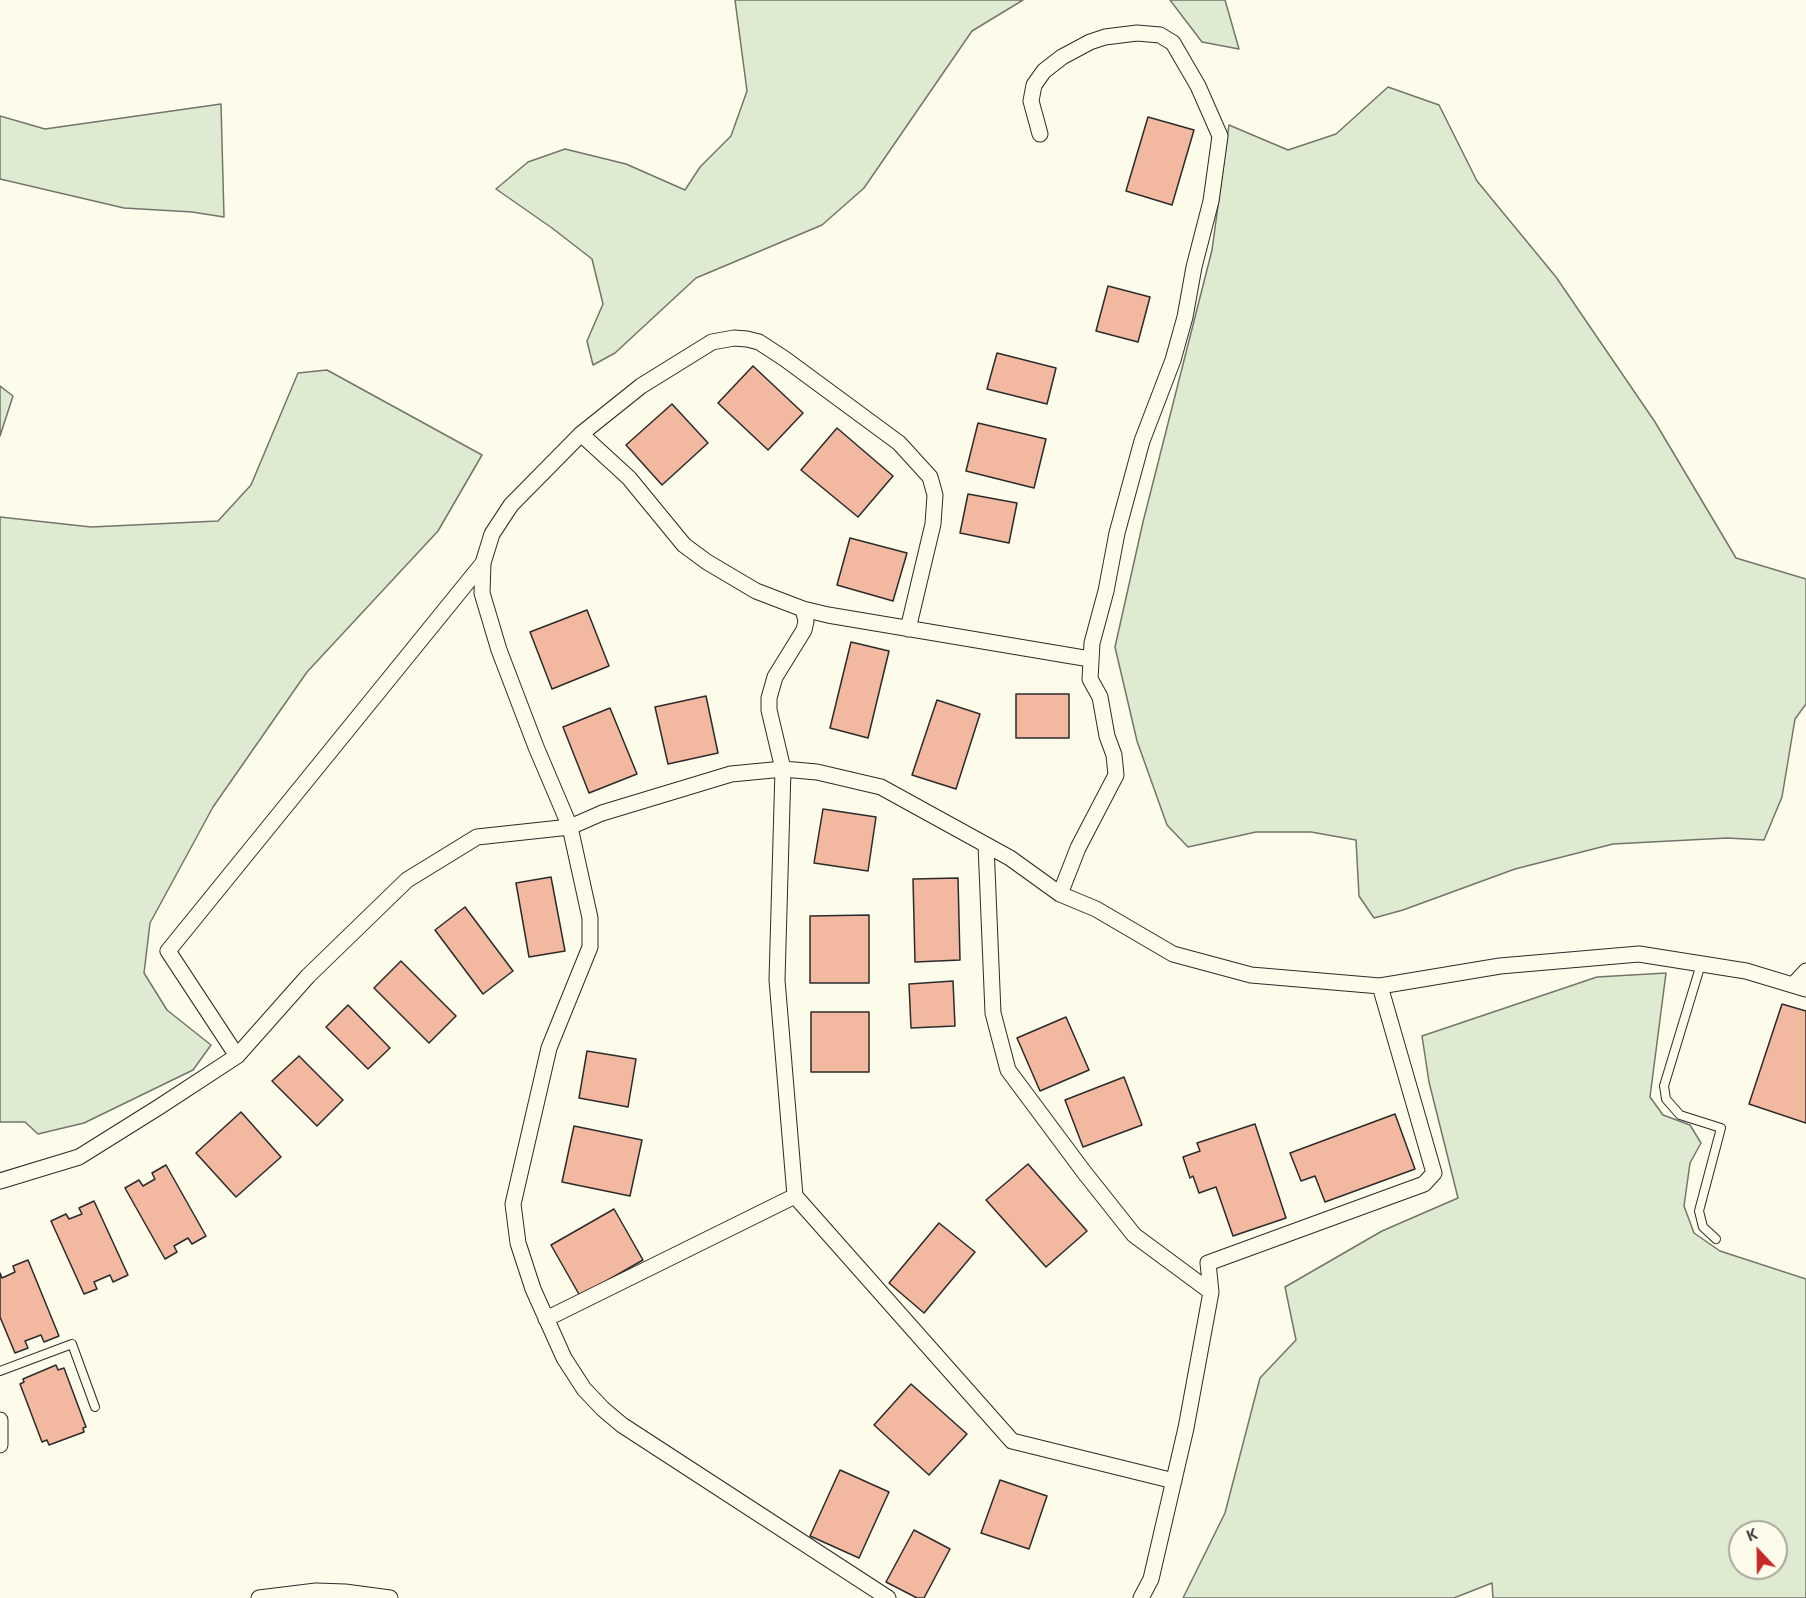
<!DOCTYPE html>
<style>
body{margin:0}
#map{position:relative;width:1806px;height:1598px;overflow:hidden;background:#fdfbea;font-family:Cabin,sans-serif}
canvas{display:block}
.north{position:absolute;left:1728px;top:1520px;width:60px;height:60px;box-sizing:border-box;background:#fdfbea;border:2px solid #a9a89e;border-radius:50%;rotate:338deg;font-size:16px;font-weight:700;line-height:24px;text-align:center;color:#2b2b2b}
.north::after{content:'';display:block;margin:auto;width:21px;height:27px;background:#c62828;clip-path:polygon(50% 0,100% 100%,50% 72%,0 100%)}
</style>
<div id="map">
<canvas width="1806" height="1598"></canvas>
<div class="north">K</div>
</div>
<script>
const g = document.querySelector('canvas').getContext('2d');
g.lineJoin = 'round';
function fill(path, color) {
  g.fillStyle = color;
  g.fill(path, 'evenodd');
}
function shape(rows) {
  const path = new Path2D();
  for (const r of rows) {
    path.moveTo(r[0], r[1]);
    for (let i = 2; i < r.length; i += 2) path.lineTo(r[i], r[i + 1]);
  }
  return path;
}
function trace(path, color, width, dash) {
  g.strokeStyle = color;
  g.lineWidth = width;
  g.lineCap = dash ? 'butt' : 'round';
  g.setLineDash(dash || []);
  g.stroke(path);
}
const green = shape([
 [735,0,1023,0,972,31,864,188,822,225,696,278,615,353,593,365,587,341,603,304,592,259,552,228,496,189,528,162,565,149,626,164,685,190,700,167,731,136,747,91,735,0],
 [1170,0,1225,0,1239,49,1202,42,1170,0],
 [1388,87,1439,105,1477,181,1556,277,1655,422,1736,558,1806,579,1806,704,1795,719,1782,797,1764,840,1727,838,1613,844,1515,869,1403,910,1374,918,1359,896,1356,840,1311,832,1256,832,1188,847,1167,825,1137,741,1115,647,1143,522,1212,250,1229,125,1288,150,1336,134,1388,87],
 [221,104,224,217,192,212,124,208,0,179,0,116,45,129,221,104],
 [327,370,482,455,438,531,307,672,213,807,150,923,144,973,167,1010,211,1045,193,1070,84,1123,38,1134,25,1122,0,1122,0,517,91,527,218,521,251,485,298,373,327,370],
 [0,386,13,396,0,436,0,386],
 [1666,973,1650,1097,1663,1115,1690,1125,1701,1143,1690,1163,1684,1206,1694,1233,1720,1251,1806,1279,1806,1598,1493,1598,1492,1583,1454,1598,1183,1598,1225,1513,1260,1378,1296,1340,1285,1287,1382,1231,1458,1198,1429,1082,1422,1036,1597,977,1666,973],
 [1740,1532,1776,1532,1776,1568,1740,1568,1740,1532]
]);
fill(green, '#deebd1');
trace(green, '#74746e', 1.5);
const building = shape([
 [1148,117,1194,130,1172,205,1126,191,1148,117],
 [1108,286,1150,297,1138,342,1096,331,1108,286],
 [997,353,1056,368,1047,404,987,389,997,353],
 [753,366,803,413,768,450,718,403,753,366],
 [672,404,708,443,662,485,626,445,672,404],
 [978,423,1046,439,1034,488,966,471,978,423],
 [837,428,893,476,858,517,801,470,837,428],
 [968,494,1017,503,1009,543,960,533,968,494],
 [850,538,907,553,893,601,837,585,850,538],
 [587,610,609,666,552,689,530,632,587,610],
 [851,642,889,651,868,738,830,728,851,642],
 [1016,694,1069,694,1069,738,1016,738,1016,694],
 [706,696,718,753,668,764,655,707,706,696],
 [937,700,980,714,956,789,912,775,937,700],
 [610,708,637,774,589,793,563,727,610,708],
 [823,809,876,817,868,871,814,863,823,809],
 [551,877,565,951,529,957,516,883,551,877],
 [958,878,960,960,915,962,913,879,958,878],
 [465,907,513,971,483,994,435,930,465,907],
 [869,915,869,983,810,983,810,916,869,915],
 [401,961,456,1016,429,1043,374,988,401,961],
 [953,981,955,1026,911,1028,909,984,953,981],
 [1782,1004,1806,1011,1806,1123,1749,1104,1782,1004],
 [348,1005,390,1048,368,1069,326,1027,348,1005],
 [811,1012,869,1012,869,1072,811,1072,811,1012],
 [1066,1017,1089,1070,1040,1091,1017,1038,1066,1017],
 [587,1051,636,1059,628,1107,579,1098,587,1051],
 [299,1056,343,1100,317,1126,272,1081,299,1056],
 [1124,1077,1142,1125,1083,1147,1065,1100,1124,1077],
 [241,1112,281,1157,236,1197,196,1153,241,1112],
 [1395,1114,1415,1169,1325,1202,1315,1176,1301,1181,1290,1153,1395,1114],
 [1255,1124,1286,1218,1233,1236,1216,1187,1199,1193,1193,1176,1190,1178,1183,1157,1200,1151,1197,1143,1255,1124],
 [574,1126,642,1140,630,1196,562,1182,574,1126],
 [1028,1164,1087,1231,1046,1267,986,1200,1028,1164],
 [166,1165,206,1236,192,1244,188,1238,174,1246,177,1252,165,1259,125,1188,139,1180,143,1186,155,1179,152,1173,166,1165],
 [94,1201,128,1275,113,1282,110,1275,94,1282,97,1289,84,1294,51,1221,66,1214,69,1219,82,1214,79,1208,94,1201],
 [614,1209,643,1260,580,1296,551,1245,614,1209],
 [939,1223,975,1252,924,1313,889,1283,939,1223],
 [28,1260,59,1336,44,1342,41,1335,25,1341,28,1348,15,1353,0,1317,0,1273,2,1278,15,1272,13,1266,28,1260],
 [56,1365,58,1370,64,1368,86,1427,83,1428,84,1432,49,1445,47,1440,42,1442,20,1384,24,1382,23,1379,56,1365],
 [911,1384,967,1434,929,1475,874,1425,911,1384],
 [840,1470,889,1492,859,1558,810,1536,840,1470],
 [1000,1480,1047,1496,1029,1549,981,1533,1000,1480],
 [914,1530,950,1549,924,1598,917,1598,886,1582,914,1530]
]);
fill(building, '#f2b8a0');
trace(building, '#2b2b2b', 1.5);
const service = shape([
 [1701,964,1664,1086,1666,1099,1680,1115,1721,1128,1699,1211,1703,1227,1716,1239],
 [0,1371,72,1344,95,1407]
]);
const minor = shape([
 [1040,134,1031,101,1034,85,1044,71,1062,57,1090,42,1105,37,1137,33,1160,35,1173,43,1198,86,1220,136,1211,201,1194,267,1185,317,1173,360,1142,441,1117,533,1106,591,1092,643,1090,679,1100,697,1107,736,1114,755,1116,775,1078,848,1060,894],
 [581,434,629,478,684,545,707,562,756,591,803,609,828,615,1090,659],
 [803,609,806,621,804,630,775,677,769,698,769,710,783,769,777,980,795,1196,1012,1441,1174,1481],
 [986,845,993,1013,1008,1070,1084,1172,1134,1235,1211,1292],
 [1793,985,1806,971],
 [237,1056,168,951,483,563],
 [0,1181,79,1157,159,1107,237,1056,308,976,407,880,477,837,570,827,602,813,731,774,783,769,817,772,881,787,1010,858,1060,894,1096,909,1173,954,1251,975,1380,986,1500,966,1639,954,1746,971,1806,989],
 [546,1319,795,1196],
 [0,1420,0,1445],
 [259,1598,316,1591,345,1592,390,1598],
 [888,1598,622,1425,603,1409,584,1389,564,1358,533,1289,518,1243,513,1204,549,1048,590,947,590,918,570,827,536,747,499,650,482,593,483,563,492,534,511,505,581,434,641,386,712,342,734,338,747,339,759,342,785,359,899,443,930,477,935,495,933,524,908,629],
 [1141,1598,1151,1579,1186,1428,1211,1292,1208,1263,1424,1184,1434,1173,1380,986]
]);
trace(service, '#2b2b2b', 10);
trace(minor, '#2b2b2b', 17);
trace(service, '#fdfbea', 8);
trace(minor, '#fdfbea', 15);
</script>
